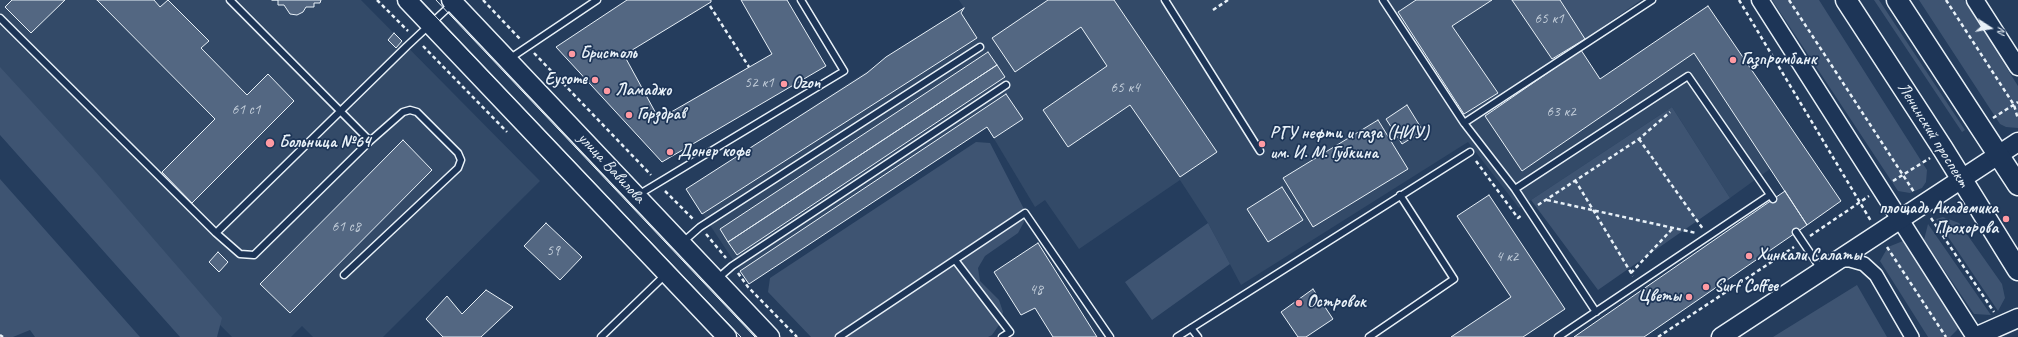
<!DOCTYPE html>
<meta charset="utf-8">
<style>
body{margin:0}
#map{position:relative;width:2018px;height:337px;overflow:hidden;background:#253d5d;font-family:Caveat,sans-serif}
canvas{display:block}
.north{position:absolute;left:1970px;top:8px;width:40px;height:40px;-webkit-text-stroke:3px #1d3557;paint-order:stroke;rotate:102deg;font-size:11px;font-weight:700;line-height:16px;text-align:center;color:#e8f1f8}
.north::after{content:'';display:block;margin:auto;width:14px;height:18px;background:#e8f1f8;clip-path:polygon(50% 0,100% 100%,50% 72%,0 100%)}
</style>
<div id="map">
<canvas width="2018" height="337"></canvas>
<div class="north">N</div>
</div>
<script>
const g = document.querySelector('canvas').getContext('2d');
g.lineJoin = 'round';
function fill(path, color) {
  g.fillStyle = color;
  g.fill(path, 'evenodd');
}
function shape(rows) {
  const path = new Path2D();
  for (const r of rows) {
    path.moveTo(r[0], r[1]);
    for (let i = 2; i < r.length; i += 2) path.lineTo(r[i], r[i + 1]);
  }
  return path;
}
function trace(path, color, width, dash) {
  g.strokeStyle = color;
  g.lineWidth = width;
  g.lineCap = dash ? 'butt' : 'round';
  g.setLineDash(dash || []);
  g.stroke(path);
}
function label(font, color, halo, rows, align = 'center') {
  g.font = font + ' Caveat,sans-serif';
  g.lineWidth = 3.5;
  g.setLineDash([]);
  g.textBaseline = 'middle';
  g.strokeStyle = halo;
  g.fillStyle = color;
  for (const [text, x, y, turn = 0] of rows) {
    g.save();
    g.translate(x, y);
    g.rotate((+turn || 0) * Math.PI / 180);
    g.textAlign = isNaN(turn) ? turn : align;
    if (halo) g.strokeText(text, 0, 0);
    g.fillText(text, 0, 0);
    g.restore();
  }
}
fill(shape([
 [0,0,361,0,540,181,383,337,313,337,302,326,291,337,232,337,0,104],
 [959,0,1641,0,1577,44,1600,79,1708,6,1770,169,1730,198,1672,107,1519,208,1468,142,1241,285,1208,223,1180,180,1079,249,1045,200,1035,207,987,127,749,284,686,189,964,8]
]), '#334a68');
fill(shape([
 [1560,0,1641,0,1585,39],
 [1772,0,1819,0,1927,170,1926,182,1922,188,1910,193,1898,191],
 [1874,0,1879,0,1965,130,1962,132],
 [1919,0,1964,0,2018,86,2018,128,2006,127,2000,124],
 [0,67,94,170,222,318,217,337,180,337,0,135],
 [1672,107,1730,198,1598,290,1531,200],
 [976,142,990,143,1024,209,1024,222,1018,233,985,256,978,268,980,281,999,300,1003,312,999,325,992,335,988,337,811,337,768,292,770,278],
 [0,179,140,337,35,337,30,330,13,337,0,337],
 [1943,217,1959,223,2002,284,2005,298,1998,311,1936,219],
 [1208,223,1230,264,1152,320,1125,282],
 [1928,224,1991,315,1974,314,1924,240],
 [1903,241,1911,242,1960,323,1957,330,1950,337,1928,337,1880,261,1888,247],
 [1857,285,1887,337,1773,337]
]), '#3e5472');
const building = shape([
 [12,0,65,0,31,33,5,7,12,0],
 [97,0,154,0,160,7,168,0,209,41,201,48,247,95,268,74,294,101,192,203,162,172,215,119,97,0],
 [272,0,321,0,320,3,314,3,314,7,306,7,303,12,297,15,290,14,284,5,278,5,278,0,272,0],
 [627,0,711,0,711,2,624,55,659,119,772,54,741,0,787,0,826,66,662,162,556,47,627,0],
 [1048,0,1114,0,1217,152,1180,177,1130,105,1068,147,1043,110,1107,66,1081,27,1015,72,992,38,1048,0],
 [1416,0,1492,0,1452,26,1498,93,1464,114,1398,12,1416,0],
 [1512,0,1560,0,1585,39,1552,59,1512,0],
 [1708,6,1841,201,1807,225,1694,53,1522,171,1485,116,1581,50,1600,79,1708,6],
 [964,8,961,13,977,38,702,214,686,189,867,73,886,57,964,8],
 [394,33,402,41,396,48,388,40,394,33],
 [988,52,997,65,728,242,720,229,988,52],
 [997,65,1005,77,737,255,728,242,997,65],
 [1006,94,1023,119,994,138,987,127,749,284,740,271,1006,94],
 [1407,105,1423,131,1402,144,1386,119,1407,105],
 [1378,120,1408,169,1313,227,1283,178,1378,120],
 [403,140,432,170,290,313,260,284,403,140],
 [1282,187,1303,220,1268,242,1247,209,1282,187],
 [1785,191,1807,225,1644,337,1574,337,1785,191],
 [1489,195,1565,309,1523,337,1451,337,1511,297,1457,216,1489,195],
 [546,223,582,257,560,280,524,246,546,223],
 [1038,243,1097,337,1053,337,1035,308,1021,315,994,272,1038,243],
 [218,252,228,262,219,272,209,262,218,252],
 [1313,289,1333,319,1306,337,1298,337,1281,312,1313,289],
 [486,290,513,307,481,337,443,337,426,319,447,296,462,314,486,290]
]);
fill(building, '#536782');
trace(building, '#e8f1f8', 1);
const service = shape([
 [230,0,370,141],
 [1165,0,1260,151],
 [1383,0,1464,123,1652,0],
 [0,18,216,233,240,254,254,255,370,141,403,112,410,110,417,112,458,153,461,160,458,168,344,275],
 [509,59,597,0],
 [1464,123,1515,189,1688,76,1773,199],
 [1515,189,1596,312],
 [638,195,844,71,801,0],
 [1796,232,1821,269],
 [216,233,407,46,452,4],
 [683,242,700,227,980,47],
 [955,260,1010,332,1002,337],
 [717,279,732,266,1006,85],
 [1191,328,1198,337],
 [601,337,665,275],
 [839,337,1025,213,1110,337],
 [1177,337,1470,152],
 [1369,337,1454,279,1400,195],
 [1558,337,1770,195]
]);
const minor = shape([
 [1836,260,1850,260,1864,264,1876,275,1912,337]
]);
const tertiary = shape([
 [1760,0,1975,337],
 [1975,0,2018,67]
]);
const secondary = shape([
 [407,0,727,337],
 [451,0,770,337],
 [1721,337,2018,142],
 [1975,337,2018,318]
]);
const primary = shape([
 [1846,0,1943,149,2018,270],
 [1897,0,2018,185]
]);
trace(service, '#e8f1f8', 9);
trace(minor, '#e8f1f8', 16);
trace(tertiary, '#e8f1f8', 19);
trace(secondary, '#e8f1f8', 21);
trace(primary, '#e8f1f8', 23);
trace(shape([
 [377,0,408,31],
 [483,0,521,40],
 [1739,0,1871,221],
 [1789,0,1914,192],
 [1946,0,2014,105,2018,119],
 [710,6,749,67],
 [1213,10,1228,0],
 [423,46,507,132],
 [534,53,651,175],
 [1993,118,2018,102],
 [1639,139,1703,229],
 [1476,161,1518,218,1522,215],
 [1575,180,1633,276],
 [1893,181,1930,158],
 [665,191,694,220],
 [1547,200,1696,233],
 [1538,205,1639,139,1670,112],
 [1931,218,1994,312],
 [706,234,726,258],
 [1810,236,1869,196],
 [1887,247,1946,337],
 [738,273,748,287,797,337],
 [1631,273,1673,228],
 [0,335,3,337],
 [1658,337,1794,247]
]), '#e8f1f8', 2.5, [4, 3]);
trace(service, '#1d3557', 6);
trace(minor, '#1d3557', 13);
trace(tertiary, '#1d3557', 16);
trace(secondary, '#1d3557', 18);
trace(primary, '#1d3557', 20);
trace(shape([
 [420,0,741,337],
 [436,0,755,337]
]), '#e8f1f8', 1);
for (const [x, y, r, color] of [
 [572,54,4,"#ff9aa2"],
 [1733,60,4,"#ff9aa2"],
 [595,80,4,"#ff9aa2"],
 [784,84,4,"#ff9aa2"],
 [607,91,4,"#ff9aa2"],
 [629,115,4,"#ff9aa2"],
 [270,143,5,"#ff9aa2"],
 [1262,144,4,"#ff9aa2"],
 [670,152,4,"#ff9aa2"],
 [2006,219,4,"#ff9aa2"],
 [1749,256,4,"#ff9aa2"],
 [1706,287,4,"#ff9aa2"],
 [1689,297,4,"#ff9aa2"],
 [1299,303,4,"#ff9aa2"]
]) {
  const dot = new Path2D();
  dot.arc(x, y, r, 0, 2 * Math.PI);
  g.fillStyle = color;
  g.fill(dot);
  trace(dot, '#1d3557', 1.5);
}
label('15px', '#c3ceda', null, [
 ["65 к1",1549,19],
 ["52 к1",759,83],
 ["65 к4",1125,88],
 ["61 с1",246,110],
 ["63 к2",1561,112],
 ["61 с8",346,227],
 ["59",553,251],
 ["4 к2",1507,257],
 ["48",1036,290]
]);
label('bold 17px', '#e8f1f8', '#1d3557', [
 ["Бристоль",580,54],
 ["Газпромбанк",1741,60],
 ["Eysome",587,80,"right"],
 ["Ozon",792,84],
 ["Ламаджо",615,91],
 ["Горздрав",637,115],
 ["РГУ нефти и газа (НИУ)",1270,134],
 ["им. И. М. Губкина",1270,154],
 ["Больница №64",279,143],
 ["Донер кофе",678,152],
 ["площадь Академика",1998,209,"right"],
 ["Прохорова",1998,229,"right"],
 ["Хинкали Салаты",1757,256],
 ["Surf Coffee",1714,287],
 ["Цветы",1681,297,"right"],
 ["Островок",1307,303]
], 'left');
label('17px', '#e8f1f8', '#1d3557', [
 ["Ленинский проспект",1933,135,58],
 ["улица Вавилова",611,168,47]
]);
</script>
